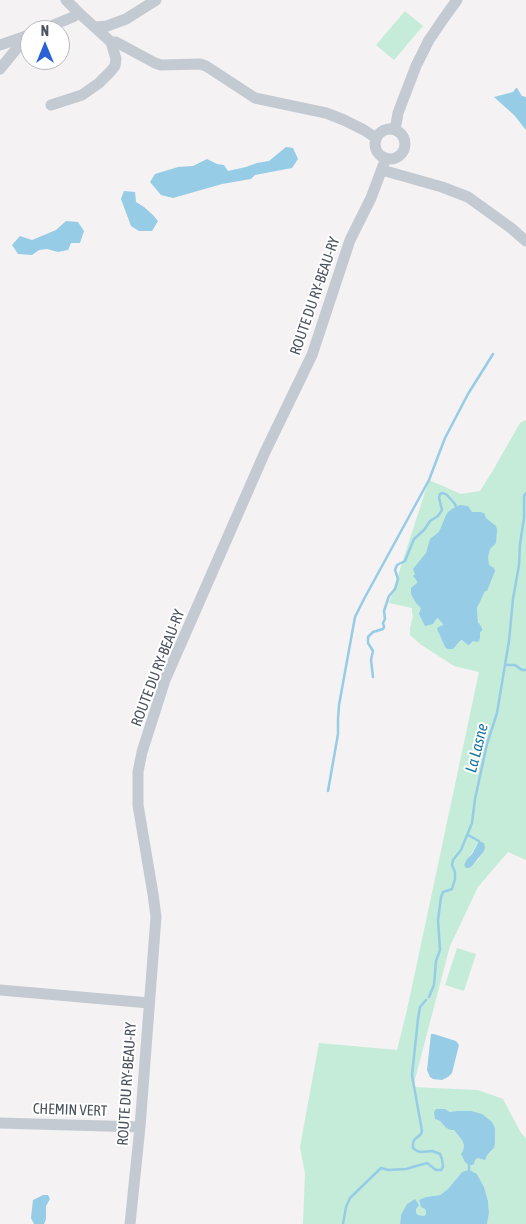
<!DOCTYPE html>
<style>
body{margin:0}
#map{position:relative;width:526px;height:1224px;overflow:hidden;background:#f4f2f2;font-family:"Asap Condensed",sans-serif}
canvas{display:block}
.north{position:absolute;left:20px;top:20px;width:50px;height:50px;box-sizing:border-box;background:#fff;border:1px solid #b7babf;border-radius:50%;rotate:0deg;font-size:14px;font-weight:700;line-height:20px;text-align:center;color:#4b535e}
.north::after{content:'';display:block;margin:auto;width:18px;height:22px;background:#2a62d5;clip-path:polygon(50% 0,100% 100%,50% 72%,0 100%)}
</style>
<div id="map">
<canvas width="526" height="1224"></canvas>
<div class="north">N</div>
</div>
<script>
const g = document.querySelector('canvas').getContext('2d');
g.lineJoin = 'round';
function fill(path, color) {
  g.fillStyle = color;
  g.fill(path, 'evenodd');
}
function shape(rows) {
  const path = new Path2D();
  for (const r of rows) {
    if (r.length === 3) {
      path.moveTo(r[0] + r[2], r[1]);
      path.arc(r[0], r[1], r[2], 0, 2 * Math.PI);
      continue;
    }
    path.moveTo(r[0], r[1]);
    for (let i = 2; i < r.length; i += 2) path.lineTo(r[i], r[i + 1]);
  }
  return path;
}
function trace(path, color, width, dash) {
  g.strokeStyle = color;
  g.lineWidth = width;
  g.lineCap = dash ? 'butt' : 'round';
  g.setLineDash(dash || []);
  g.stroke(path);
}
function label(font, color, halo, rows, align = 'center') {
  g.font = font + ' "Asap Condensed",sans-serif';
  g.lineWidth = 4;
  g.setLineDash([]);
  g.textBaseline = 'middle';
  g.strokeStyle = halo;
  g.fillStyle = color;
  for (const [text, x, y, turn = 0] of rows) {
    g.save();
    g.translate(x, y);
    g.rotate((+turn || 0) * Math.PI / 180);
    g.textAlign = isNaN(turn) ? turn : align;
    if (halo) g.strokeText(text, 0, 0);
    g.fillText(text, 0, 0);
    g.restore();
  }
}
fill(shape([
 [405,11,423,26,394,60,376,45],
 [526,420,526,860,508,852,478,887,450,946,413,1087,478,1090,503,1099,521,1133,526,1138,526,1224,487,1224,489,1213,488,1201,484,1187,477,1174,462,1172,448,1189,440,1195,426,1197,420,1203,421,1206,425,1209,426,1211,426,1214,424,1216,418,1215,416,1213,416,1209,401,1215,400,1224,303,1224,305,1174,300,1147,319,1043,397,1050,407,1010,479,672,454,666,420,644,410,635,410,628,413,616,412,613,412,608,389,603,429,480,461,494,480,491,492,472,520,423],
 [479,605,477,608,480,638,473,641,469,645,463,640,460,641,456,645,445,647,437,629,438,627,443,625,441,621],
 [479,841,484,851,480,855,479,859,469,868,464,865],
 [445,1109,450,1112,495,1128,495,1143,493,1150,489,1153,484,1160,478,1158,475,1160,463,1151,464,1145,462,1140,454,1130,446,1128,440,1121,435,1119],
 [457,948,476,954,464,991,445,985]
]), '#c5ecd9');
fill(shape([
 [516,88,517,88,522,96,526,97,526,130,514,115,494,97,513,92],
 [286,147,293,148,298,159,292,168,255,175,251,179,222,184,173,198,161,195,150,182,155,174,178,167,193,166,207,159,217,164,224,165,228,171,246,167,257,163,269,161],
 [124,191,135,192,136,202,144,207,153,215,158,221,152,231,139,231,131,226,121,199],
 [66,221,78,222,84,231,80,243,71,243,68,250,58,252,47,249,39,250,32,255,18,254,12,245,20,236,32,240,56,230],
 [460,505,468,506,472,512,480,512,484,513,486,518,496,526,497,530,496,543,490,549,488,557,489,565,494,568,495,571,487,591,485,591,477,608,478,622,482,628,482,631,480,632,480,638,479,641,477,642,473,641,469,645,468,645,462,640,460,641,453,649,448,649,445,647,437,629,438,627,443,625,442,623,438,618,437,618,433,624,425,626,419,614,421,608,416,603,411,594,411,588,417,583,417,581,413,576,415,574,413,569,426,553,430,539,439,532,447,513,452,509],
 [479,841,484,843,485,848,484,851,472,866,469,868,466,868,464,865,467,859,472,854],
 [431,1034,434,1034,456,1041,459,1045,452,1073,448,1077,442,1080,433,1079,430,1077,427,1070],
 [436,1109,445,1109,450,1112,458,1111,471,1111,482,1114,492,1122,495,1128,495,1143,494,1148,489,1153,486,1157,486,1159,484,1160,478,1158,475,1160,474,1164,469,1166,465,1162,461,1154,463,1151,464,1145,462,1140,454,1130,451,1130,446,1128,440,1121,435,1119,434,1112],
 [469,1170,477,1174,484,1187,488,1201,489,1213,487,1224,400,1224,401,1215,407,1204,415,1199,419,1205,416,1209,416,1213,418,1215,424,1216,426,1214,426,1211,425,1209,421,1207,419,1200,426,1197,440,1195,448,1189,462,1172],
 [43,1195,48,1195,50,1199,46,1206,46,1219,44,1224,34,1224,31,1218,33,1200]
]), '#96cce5');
trace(shape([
 [505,665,515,665,522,670,526,670],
 [373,677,371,660,373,651,368,643,368,637,373,632,383,629,384,627,383,623,385,619,384,611,389,596,395,589,398,579,395,570,397,565,405,561,414,539,424,530,430,521,438,516,442,510,439,498,440,494,443,493,447,495,455,504,456,507],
 [328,791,338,734,338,719,339,705,355,617,364,599,429,480,445,438,468,394,493,354],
 [468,835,479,841],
 [429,997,434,985,436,961,440,950,438,920,441,897,443,892,452,889,455,879,455,872,452,865,453,860,461,850,472,823,475,799,487,744,497,713,509,641,513,599,519,565,520,544,524,518,524,496,526,493],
 [469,1166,469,1170],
 [343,1224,346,1207,350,1198,381,1168,388,1170,406,1169,427,1163,436,1170,441,1170,443,1167,442,1159,440,1154,432,1151,421,1152,417,1151,413,1148,413,1144,414,1140,421,1134,422,1131,412,1075,418,1019,420,1007,426,1000]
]), '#96cce5', 2.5);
trace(shape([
 [66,0,79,13,111,42,116,42,155,63,161,65,200,64,206,66,255,98,326,113,344,120,364,130,376,138],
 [96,27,107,26,126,19,156,0],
 [41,30,73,17,79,13],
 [0,45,26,36],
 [0,69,18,47,30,36],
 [51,105,82,95,99,83,110,72,115,66,116,59,111,42],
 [390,144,15],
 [395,130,398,113,416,66,429,40,444,18,457,0],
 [382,170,442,187,468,197,511,228,526,241],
 [0,990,149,1003],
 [0,1123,140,1127],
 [130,1224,140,1127,156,917,153,894,138,805,138,772,142,752,165,680,265,452,312,355,350,240,371,198,386,158]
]), '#c4cad2', 11);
label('15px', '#4b535e', '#fff', [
 ["ROUTE DU RY-BEAU-RY",315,296,-71],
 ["ROUTE DU RY-BEAU-RY",158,668,-69],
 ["ROUTE DU RY-BEAU-RY",127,1084,-86],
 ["CHEMIN VERT",70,1110,2]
]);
label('italic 16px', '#1977a2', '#fff', [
 ["La Lasne",477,748,-76]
]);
</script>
